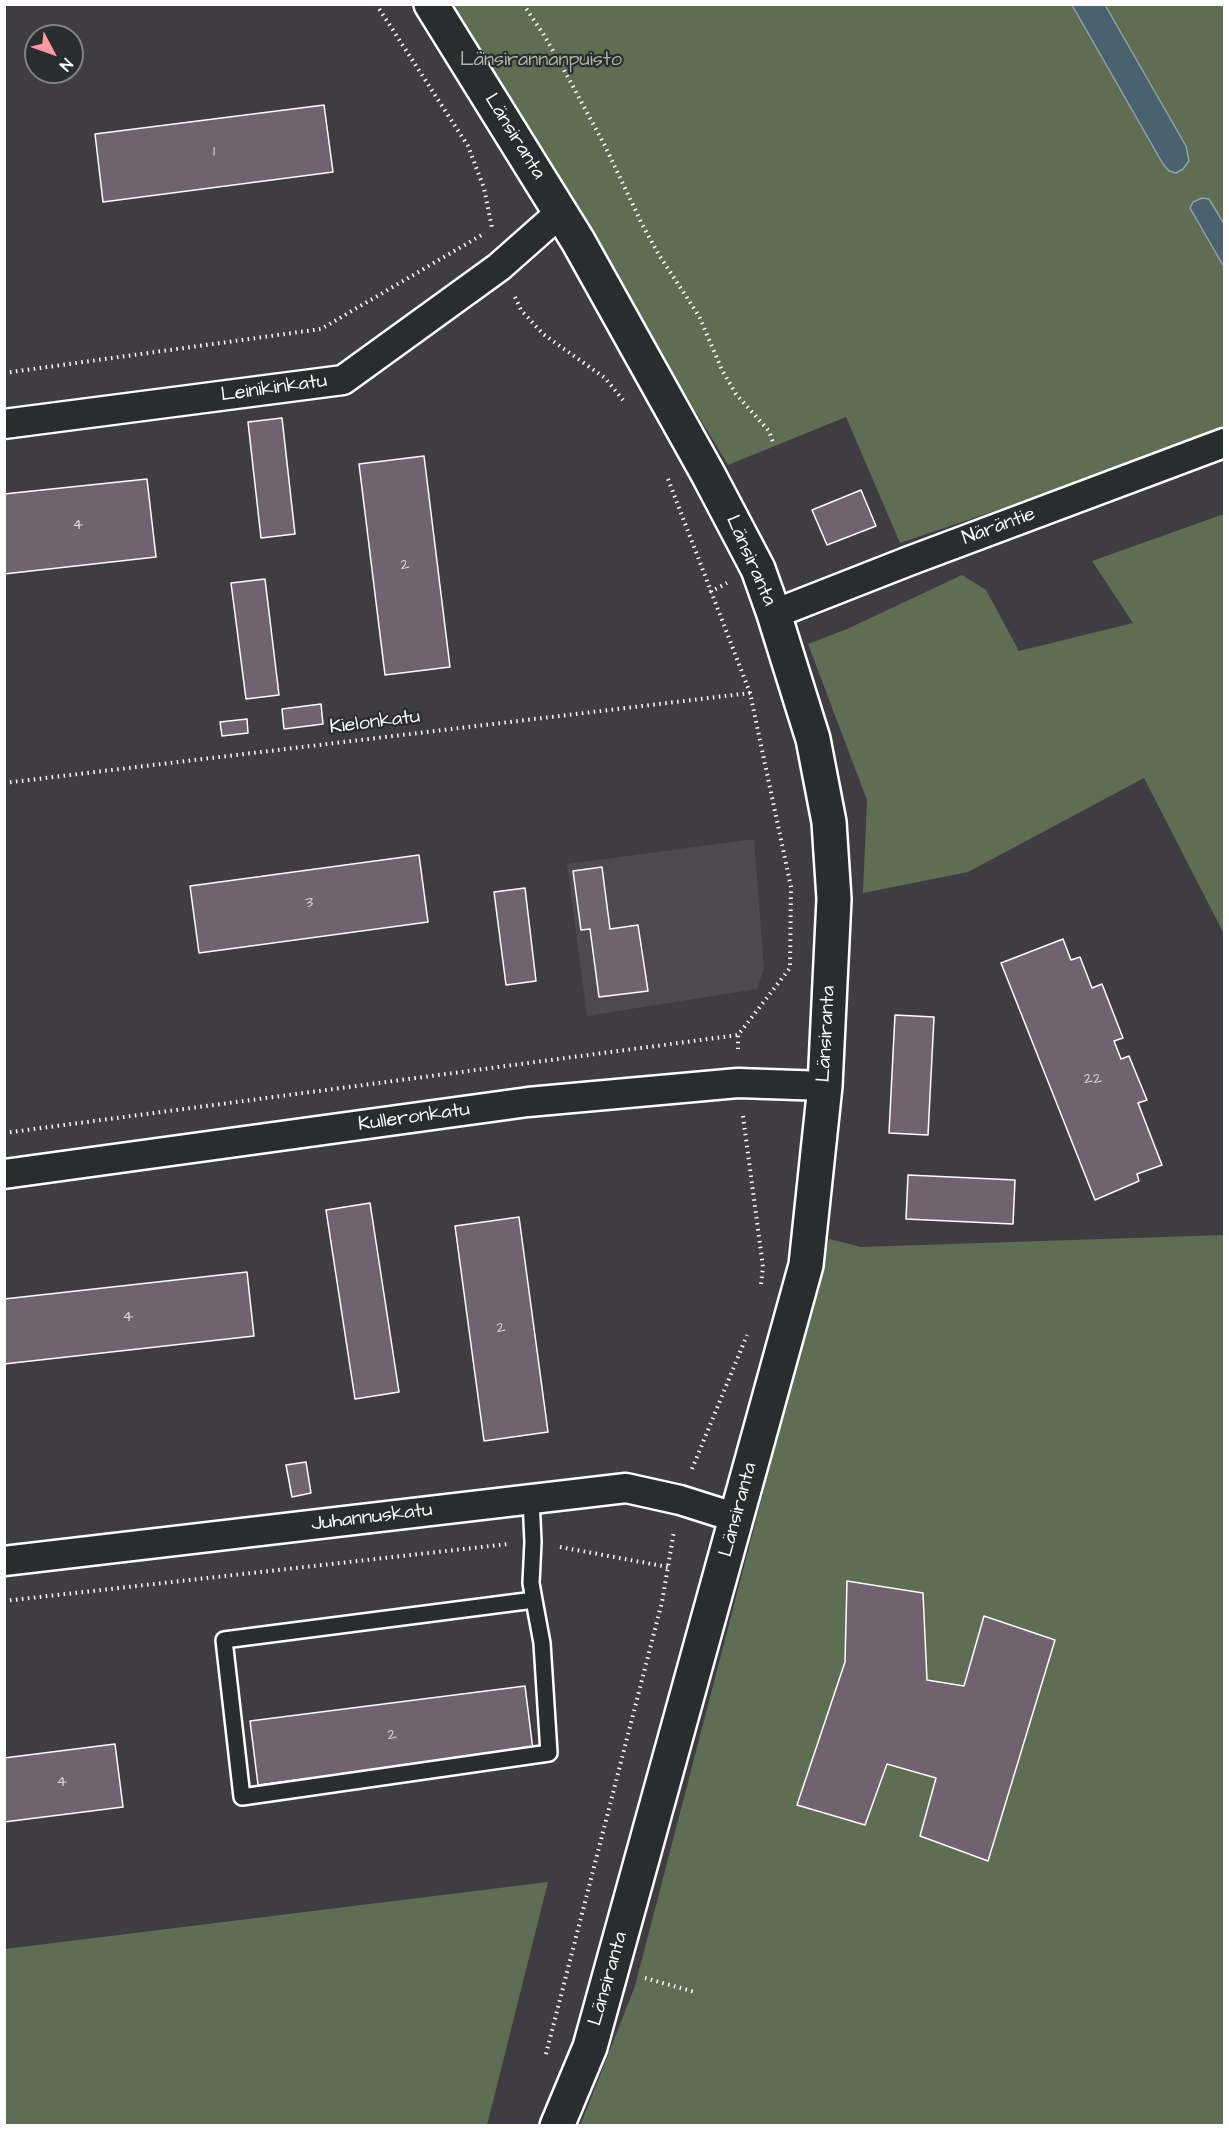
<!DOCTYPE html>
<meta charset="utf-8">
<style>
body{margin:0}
#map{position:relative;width:1229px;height:2130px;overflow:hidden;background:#3f3d42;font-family:"Architects Daughter",sans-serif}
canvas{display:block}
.frame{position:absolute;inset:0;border:6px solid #fff;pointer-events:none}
.north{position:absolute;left:24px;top:24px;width:60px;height:60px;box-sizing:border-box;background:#2a2d2e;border:2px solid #7f8182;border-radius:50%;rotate:131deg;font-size:16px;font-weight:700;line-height:24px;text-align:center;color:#fff}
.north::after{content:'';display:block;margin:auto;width:21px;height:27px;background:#ff9aa2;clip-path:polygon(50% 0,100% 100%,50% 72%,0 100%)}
</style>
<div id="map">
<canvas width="1229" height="2130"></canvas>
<div class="frame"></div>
<div class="north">N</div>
</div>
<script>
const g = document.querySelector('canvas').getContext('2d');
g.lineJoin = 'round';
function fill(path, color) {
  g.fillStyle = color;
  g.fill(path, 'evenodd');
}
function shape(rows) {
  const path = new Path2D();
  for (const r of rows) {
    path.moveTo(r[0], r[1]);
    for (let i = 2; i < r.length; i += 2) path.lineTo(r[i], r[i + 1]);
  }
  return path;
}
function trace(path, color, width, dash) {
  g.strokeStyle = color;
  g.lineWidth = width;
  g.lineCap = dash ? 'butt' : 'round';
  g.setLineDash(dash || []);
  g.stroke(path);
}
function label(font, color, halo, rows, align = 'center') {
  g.font = font + ' "Architects Daughter",sans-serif';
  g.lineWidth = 4.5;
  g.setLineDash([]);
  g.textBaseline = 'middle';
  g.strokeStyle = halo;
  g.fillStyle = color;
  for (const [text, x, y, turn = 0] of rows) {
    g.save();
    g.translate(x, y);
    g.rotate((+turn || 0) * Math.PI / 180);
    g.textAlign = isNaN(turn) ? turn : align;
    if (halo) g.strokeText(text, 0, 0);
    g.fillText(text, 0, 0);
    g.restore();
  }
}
fill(shape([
 [754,839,764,968,757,989,587,1016,567,864]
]), '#4e4850');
fill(shape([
 [449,5,1072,5,1163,164,1186,146,1105,5,1224,5,1224,433,900,543,846,417,728,465],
 [1224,514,1224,934,1144,778,968,872,863,893,867,800,808,644,847,629,962,575,986,590,1019,651,1133,623,1092,561],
 [1224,1235,1224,2125,580,2126,635,1986,829,1239,861,1247],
 [548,1882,487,2125,5,2125,5,1949]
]), '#606d55');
const water = shape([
 [1072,5,1105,5,1186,146,1189,161,1183,169,1176,173,1169,171,1163,164,1072,5],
 [1202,198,1209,199,1224,224,1224,267,1190,208,1193,202,1202,198]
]);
fill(water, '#49626d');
trace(water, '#92a1a7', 1.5);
const building = shape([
 [324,105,333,172,103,202,95,134,324,105],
 [282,418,295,534,261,538,248,422,282,418],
 [424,456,450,667,385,675,359,464,424,456],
 [147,479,156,557,4,574,4,494,147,479],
 [861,490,876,526,827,545,812,510,861,490],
 [265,579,279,695,246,699,231,583,265,579],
 [321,704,323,724,284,729,282,709,321,704],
 [247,719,248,733,222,736,220,722,247,719],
 [419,855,428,922,199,953,190,886,419,855],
 [602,867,610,929,638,925,648,991,599,997,590,929,581,930,573,871,602,867],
 [525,888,536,981,506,985,494,892,525,888],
 [1063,939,1071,960,1080,957,1092,988,1102,984,1123,1038,1114,1041,1121,1059,1129,1056,1147,1100,1138,1103,1162,1165,1137,1174,1139,1181,1095,1200,1001,963,1063,939],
 [895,1015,934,1017,928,1135,889,1133,895,1015],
 [908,1175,1015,1180,1013,1224,906,1219,908,1175],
 [370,1203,399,1392,355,1399,326,1210,370,1203],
 [519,1217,548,1432,484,1441,455,1226,519,1217],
 [247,1272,254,1336,4,1364,4,1299,247,1272],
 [306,1462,311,1493,292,1497,286,1465,306,1462],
 [847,1581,923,1593,927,1680,964,1686,984,1616,1055,1640,988,1861,920,1836,936,1778,887,1764,865,1825,797,1805,845,1662,847,1581],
 [525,1686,533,1750,258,1785,250,1721,525,1686],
 [115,1744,123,1807,4,1822,4,1758,115,1744]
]);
fill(building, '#71626f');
trace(building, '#fff', 1.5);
const service = shape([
 [531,1499,533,1542,531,1583,534,1600,542,1643,549,1753,242,1797,224,1640,534,1600]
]);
const minor = shape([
 [4,424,343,380,499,267,560,213],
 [774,614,909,561,1224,443],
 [4,1174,528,1102,738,1083,825,1086],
 [4,1561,626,1488,680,1500,737,1518]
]);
const tertiary = shape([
 [431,4,578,241,708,474,758,569,774,614,813,739,829,822,834,899,825,1086,806,1265,590,2047,557,2126]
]);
trace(service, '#fff', 20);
trace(minor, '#fff', 33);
trace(tertiary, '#fff', 38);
trace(shape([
 [376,4,468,146,484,188,492,228],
 [523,4,544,35,569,79,605,146,642,224,659,255,699,316,722,370,736,394,769,431,774,445],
 [515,297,521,310,543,334,605,378,623,400],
 [4,373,321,329,485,233],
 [668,479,750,693,791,887,790,968,738,1035,738,1049],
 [710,592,727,583],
 [4,783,750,693],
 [743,1116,763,1267,761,1284],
 [4,1133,738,1035],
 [692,1469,747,1335],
 [560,1547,668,1567],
 [4,1601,508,1544],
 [645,1978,695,1992],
 [546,2054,662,1602,674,1531]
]), '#fff', 4, [1.5, 4.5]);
trace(service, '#2a2d2e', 15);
trace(minor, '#2a2d2e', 28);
trace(tertiary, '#2a2d2e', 33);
label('16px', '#dcd8db', null, [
 ["1",214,153],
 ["4",78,526],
 ["2",405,566],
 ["3",309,904],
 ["22",1093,1080],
 ["4",128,1318],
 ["2",501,1329],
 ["2",392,1736],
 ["4",62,1783]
]);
label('20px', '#b0b6aa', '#2a2d2e', [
 ["Länsirannanpuisto",541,61]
]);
label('20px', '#fff', '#2a2d2e', [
 ["Länsiranta",514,137,58],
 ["Leinikinkatu",274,389,-8],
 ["Näräntie",999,527,-20],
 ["Länsiranta",750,561,66],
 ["Kielonkatu",375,723,-7],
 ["Länsiranta",827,1034,-87],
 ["Kulleronkatu",414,1118,-8],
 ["Länsiranta",739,1510,-75],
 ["Juhannuskatu",372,1518,-7],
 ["Länsiranta",609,1979,-74]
]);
</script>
